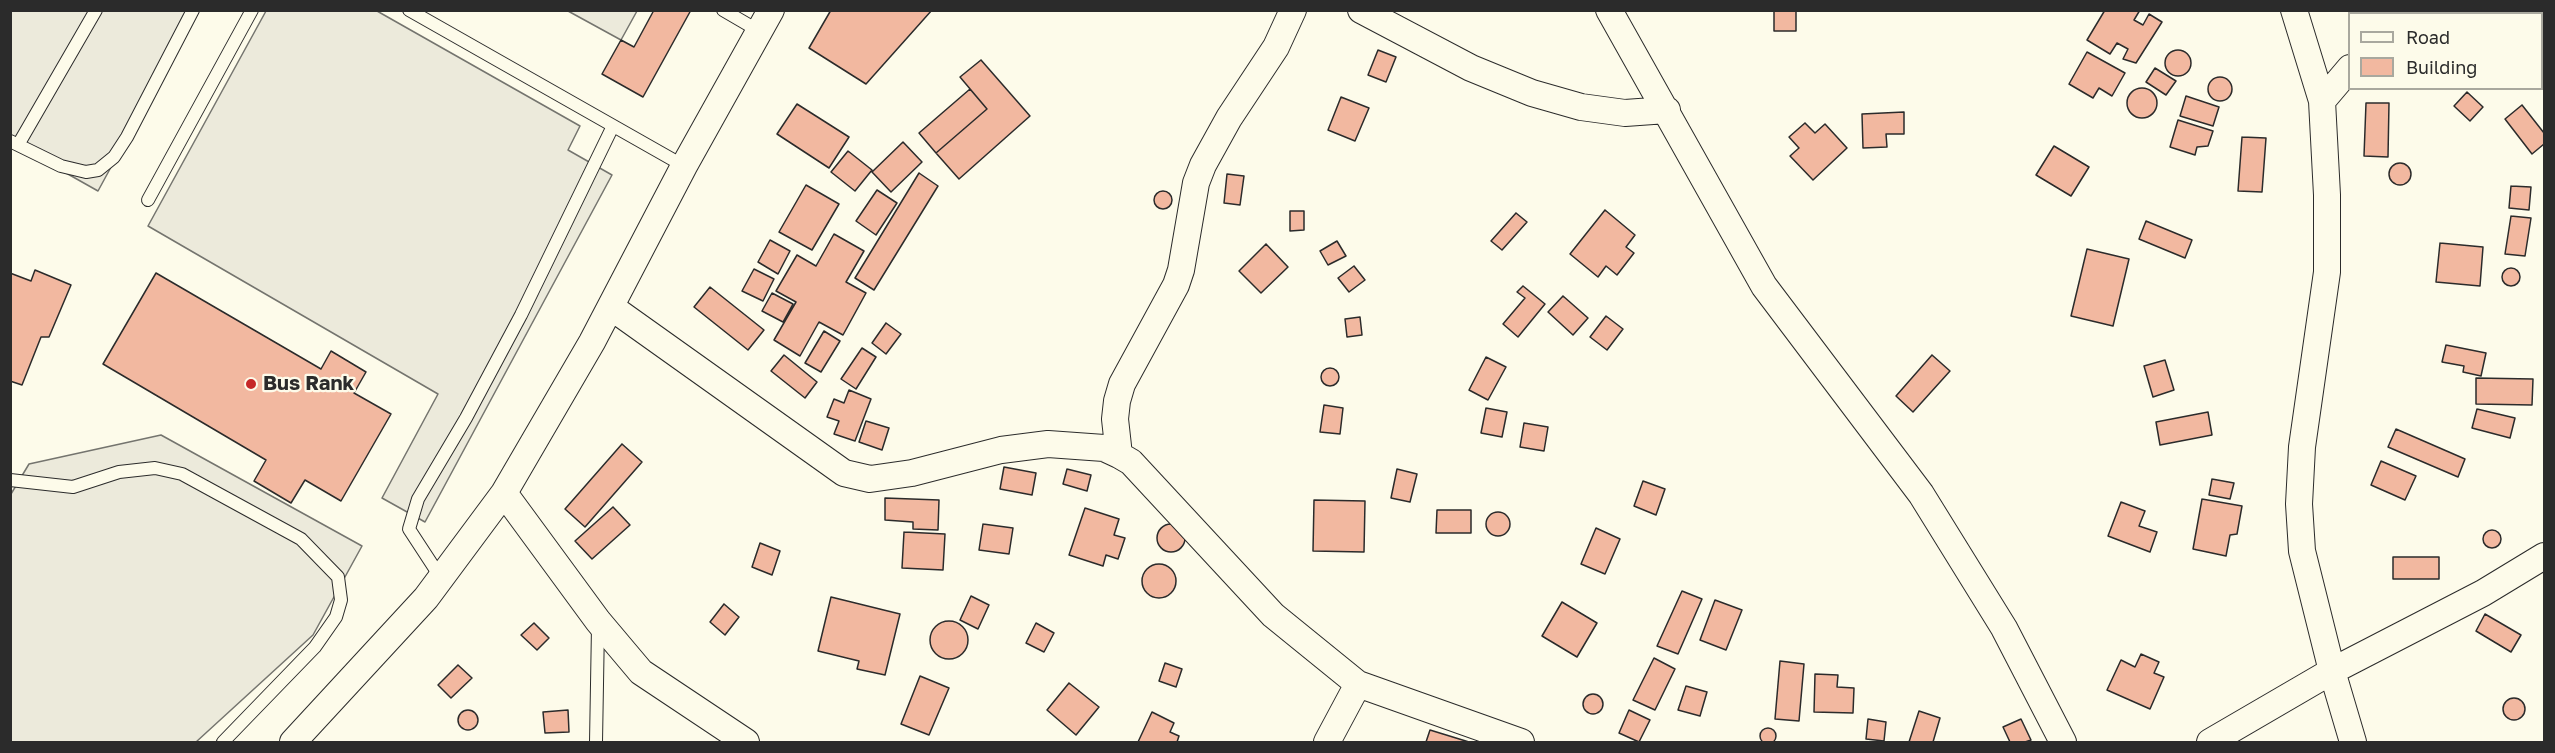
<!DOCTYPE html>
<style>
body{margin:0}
#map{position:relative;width:2555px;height:753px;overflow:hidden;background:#fdfbea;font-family:"Golos Text",sans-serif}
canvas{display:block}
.frame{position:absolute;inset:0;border:12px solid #2b2b2b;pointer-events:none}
.legend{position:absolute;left:2348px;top:12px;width:195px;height:78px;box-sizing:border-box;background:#fdfbea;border:2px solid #a9a89e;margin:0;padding:8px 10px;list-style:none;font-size:18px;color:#2b2b2b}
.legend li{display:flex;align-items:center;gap:12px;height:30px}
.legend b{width:30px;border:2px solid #a9a89e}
</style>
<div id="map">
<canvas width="2555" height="753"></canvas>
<div class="frame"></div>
<ul class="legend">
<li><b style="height:8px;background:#fdfbea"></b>Road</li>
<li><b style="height:16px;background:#f2b8a0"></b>Building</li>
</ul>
</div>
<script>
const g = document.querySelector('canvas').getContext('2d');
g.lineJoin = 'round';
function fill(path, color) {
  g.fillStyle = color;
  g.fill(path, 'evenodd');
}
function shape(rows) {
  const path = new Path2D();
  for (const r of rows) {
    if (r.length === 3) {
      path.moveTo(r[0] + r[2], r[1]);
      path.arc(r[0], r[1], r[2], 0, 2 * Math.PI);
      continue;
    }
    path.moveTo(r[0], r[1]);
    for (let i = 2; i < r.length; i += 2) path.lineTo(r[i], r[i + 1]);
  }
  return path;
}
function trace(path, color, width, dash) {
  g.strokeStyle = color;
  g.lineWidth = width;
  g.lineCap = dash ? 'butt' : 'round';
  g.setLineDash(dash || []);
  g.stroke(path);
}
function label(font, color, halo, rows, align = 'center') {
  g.font = font + ' "Golos Text",sans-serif';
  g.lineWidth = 4.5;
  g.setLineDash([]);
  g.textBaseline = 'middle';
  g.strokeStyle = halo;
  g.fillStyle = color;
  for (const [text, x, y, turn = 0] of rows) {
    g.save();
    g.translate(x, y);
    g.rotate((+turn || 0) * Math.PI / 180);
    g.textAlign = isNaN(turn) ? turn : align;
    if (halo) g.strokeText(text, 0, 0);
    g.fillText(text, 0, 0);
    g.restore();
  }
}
const parking = shape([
 [11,11,196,11,98,191,11,142,11,11],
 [266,11,377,11,580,126,568,150,612,175,425,522,382,498,438,394,148,226,266,11],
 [568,11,637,11,621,40,568,11],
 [161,435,362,546,313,635,196,742,11,742,11,494,29,464,161,435]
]);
fill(parking, '#eceadb');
trace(parking, '#74746e', 1.5);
const building = shape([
 [654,10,691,10,643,97,602,74,621,40,634,47,654,10],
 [831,10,932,10,866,84,809,48,831,10],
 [2105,10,2140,10,2134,20,2143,25,2149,14,2162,22,2136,63,2123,59,2128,49,2117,43,2110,54,2087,40,2105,10],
 [1774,11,1796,11,1796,31,1774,31,1774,11],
 [2178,63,13],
 [1378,50,1396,57,1386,82,1368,75,1378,50],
 [2087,52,2125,73,2112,96,2099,88,2093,98,2069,84,2087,52],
 [981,60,1030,116,959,179,936,153,987,109,960,77,981,60],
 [2155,68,2176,81,2166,95,2146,82,2155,68],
 [2220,89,12],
 [2142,103,15],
 [970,89,987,109,936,153,919,133,970,89],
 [2467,92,2483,107,2470,121,2454,106,2467,92],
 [2186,96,2219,107,2213,126,2180,116,2186,96],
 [1341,97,1369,108,1355,141,1328,130,1341,97],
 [2366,103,2389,103,2388,157,2364,156,2366,103],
 [797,104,849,137,829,168,777,134,797,104],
 [2522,105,2544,133,2544,144,2532,154,2505,119,2522,105],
 [1904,112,1904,134,1886,134,1887,147,1863,148,1862,114,1904,112],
 [2178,120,2213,131,2208,146,2197,147,2195,155,2170,147,2178,120],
 [1805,123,1815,133,1825,124,1847,148,1813,180,1790,156,1799,148,1789,137,1805,123],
 [2242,137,2266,138,2262,192,2238,191,2242,137],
 [903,142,922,162,891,192,872,172,903,142],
 [2054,146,2089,167,2071,196,2036,175,2054,146],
 [848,151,872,170,855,191,831,172,848,151],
 [2400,174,11],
 [919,173,938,186,874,290,855,278,919,173],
 [1227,174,1244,176,1240,205,1224,203,1227,174],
 [806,185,839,204,812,250,779,232,806,185],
 [2511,186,2531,187,2529,210,2509,208,2511,186],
 [877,190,897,203,876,235,856,221,877,190],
 [1163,200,9],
 [1605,210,1635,235,1626,247,1634,253,1617,275,1606,266,1598,277,1570,254,1605,210],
 [1290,211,1304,211,1304,230,1290,231,1290,211],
 [1516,213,1527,222,1502,250,1491,241,1516,213],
 [2511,216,2531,218,2525,256,2505,254,2511,216],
 [2146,221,2192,240,2185,258,2139,239,2146,221],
 [834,234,864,251,846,282,866,293,843,335,819,322,800,356,774,340,796,302,776,291,797,255,816,266,834,234],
 [770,240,790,251,778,274,758,262,770,240],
 [1337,241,1346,256,1328,265,1320,251,1337,241],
 [2440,243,2483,247,2480,286,2436,282,2440,243],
 [1266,244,1288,267,1261,293,1239,271,1266,244],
 [2087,249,2129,259,2113,326,2071,316,2087,249],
 [1354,266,1365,280,1349,292,1338,278,1354,266],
 [2511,277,9],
 [754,269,774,279,763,301,742,291,754,269],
 [35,270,71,285,49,337,41,337,22,385,10,381,10,273,31,281,35,270],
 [156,273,321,369,331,351,366,372,354,393,391,414,341,501,305,480,291,503,254,481,266,460,103,364,156,273],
 [1523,286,1545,304,1518,337,1503,324,1525,298,1517,292,1523,286],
 [710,287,764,330,748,350,694,307,710,287],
 [772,293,793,304,783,322,762,311,772,293],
 [1563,296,1588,318,1573,335,1548,312,1563,296],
 [1606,316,1623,329,1607,350,1590,337,1606,316],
 [1360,317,1362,335,1347,337,1345,319,1360,317],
 [886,323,901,334,886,354,872,343,886,323],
 [824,331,840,341,821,372,805,363,824,331],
 [2446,345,2486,353,2481,376,2463,372,2464,366,2442,362,2446,345],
 [862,348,876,357,856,389,841,379,862,348],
 [784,355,817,382,805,398,771,371,784,355],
 [1932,355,1950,371,1913,412,1896,396,1932,355],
 [1486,357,1506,367,1488,400,1469,390,1486,357],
 [2165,360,2174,390,2153,397,2144,366,2165,360],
 [1330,377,9],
 [2476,378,2533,379,2532,405,2476,404,2476,378],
 [849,390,871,399,855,441,834,434,839,421,827,417,834,399,844,403,849,390],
 [1324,405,1343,408,1340,434,1320,432,1324,405],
 [1486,408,1507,412,1502,437,1481,433,1486,408],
 [2477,409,2515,418,2510,438,2472,428,2477,409],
 [2208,412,2212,435,2160,445,2156,422,2208,412],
 [866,421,889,428,882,450,859,442,866,421],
 [1524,423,1548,427,1544,451,1520,447,1524,423],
 [2396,429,2465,459,2458,477,2388,447,2396,429],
 [622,444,642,462,585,527,565,509,622,444],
 [2381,461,2416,476,2405,500,2371,485,2381,461],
 [1004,467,1036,473,1032,495,1000,489,1004,467],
 [1067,469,1091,475,1087,491,1063,484,1067,469],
 [1397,469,1417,474,1410,502,1391,498,1397,469],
 [2212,479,2234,483,2230,499,2209,495,2212,479],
 [1643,481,1665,489,1656,515,1634,506,1643,481],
 [885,498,939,500,938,530,913,529,913,522,885,520,885,498],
 [2202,499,2242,506,2237,534,2230,535,2226,556,2193,549,2202,499],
 [1314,500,1365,501,1364,552,1313,551,1314,500],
 [2121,502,2145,511,2139,526,2157,532,2150,552,2108,536,2121,502],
 [613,507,630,525,592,559,575,541,613,507],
 [1085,508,1119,519,1114,535,1125,538,1118,559,1106,555,1103,566,1069,555,1085,508],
 [1437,510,1471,510,1471,533,1436,533,1437,510],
 [1498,524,12],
 [1171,538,14],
 [983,524,1013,528,1009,554,979,550,983,524],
 [1596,528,1620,539,1605,574,1581,564,1596,528],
 [2492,539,9],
 [904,532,945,534,943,570,902,568,904,532],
 [760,543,780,551,772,575,752,567,760,543],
 [2393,557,2439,557,2439,579,2393,579,2393,557],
 [1159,581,17],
 [1682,591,1702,599,1678,654,1657,646,1682,591],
 [971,596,989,605,978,629,960,620,971,596],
 [831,597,900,614,885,675,857,669,859,661,818,651,831,597],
 [1715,600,1742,610,1726,650,1700,640,1715,600],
 [1562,602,1597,623,1577,657,1542,636,1562,602],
 [724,604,739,617,725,635,710,622,724,604],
 [2485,614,2521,635,2511,652,2476,631,2485,614],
 [949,640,19],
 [534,623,549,638,537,650,521,635,534,623],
 [1036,623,1054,633,1044,652,1026,643,1036,623],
 [2141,654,2159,662,2154,673,2164,677,2150,709,2107,690,2121,660,2135,667,2141,654],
 [1654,658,1675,669,1655,710,1633,700,1654,658],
 [1780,661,1804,664,1799,721,1775,719,1780,661],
 [1165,663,1182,669,1176,687,1159,681,1165,663],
 [458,665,472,678,451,698,438,685,458,665],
 [1815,674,1838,675,1837,687,1854,688,1853,713,1814,712,1815,674],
 [920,676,949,688,929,735,901,724,920,676],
 [1069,683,1099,707,1076,735,1047,710,1069,683],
 [1686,686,1707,692,1700,716,1678,710,1686,686],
 [1593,704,10],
 [2514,709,11],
 [468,720,10],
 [568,710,569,732,545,733,543,712,568,710],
 [1629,710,1650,720,1639,742,1619,733,1629,710],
 [1919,711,1940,718,1933,742,1909,742,1919,711],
 [1152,712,1174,723,1170,732,1179,736,1177,742,1138,742,1152,712],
 [1868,719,1886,722,1884,741,1866,739,1868,719],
 [2021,719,2031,740,2025,742,2010,742,2003,727,2021,719],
 [1768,736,8],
 [1430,730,1469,742,1426,742,1430,730]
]);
fill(building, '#f2b8a0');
trace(building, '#2b2b2b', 1.5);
const lane = shape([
 [409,10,684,166],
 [723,10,759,31],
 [10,141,61,166,86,172,98,170,114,157,127,137,193,10],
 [18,145,96,10],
 [148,200,252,10],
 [10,480,73,487,119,472,155,468,182,474,301,539,338,577,341,600,336,617,315,647,223,742],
 [441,578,409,529,418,499,466,418,521,315,613,126],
 [596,742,598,626]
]);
const street = shape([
 [1361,10,1471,68,1532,93,1581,107,1625,113,1667,110],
 [1609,10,1764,286,1921,494,2004,628,2063,742],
 [2294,10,2322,101,2327,195,2327,272,2302,447,2299,504,2302,551,2332,671,2353,742],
 [2396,14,2398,10],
 [2322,101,2350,68],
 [611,307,844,473,870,479,912,473,1001,450,1048,444,1104,448,1119,455,1131,462,1273,615,1358,684,1521,742],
 [1119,455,1115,419,1117,401,1122,384,1176,285,1181,270,1196,183,1203,165,1229,118,1276,47,1293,10],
 [504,493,598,621,641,672,746,742],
 [293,742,426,598,504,493,592,342,684,166,771,10],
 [1327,742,1358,684],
 [2210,742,2332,671,2483,593,2544,556]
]);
trace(lane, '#2b2b2b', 14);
trace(street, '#2b2b2b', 28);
trace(lane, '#fdfbea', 12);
trace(street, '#fdfbea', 26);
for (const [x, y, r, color] of [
 [251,384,6,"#c62828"]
]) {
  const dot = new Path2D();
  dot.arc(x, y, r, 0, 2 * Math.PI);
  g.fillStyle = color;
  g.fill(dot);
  trace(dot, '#fdfbea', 2);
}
label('bold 20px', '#2b2b2b', '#fdfbea', [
 ["Bus Rank",263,384]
], 'left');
</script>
